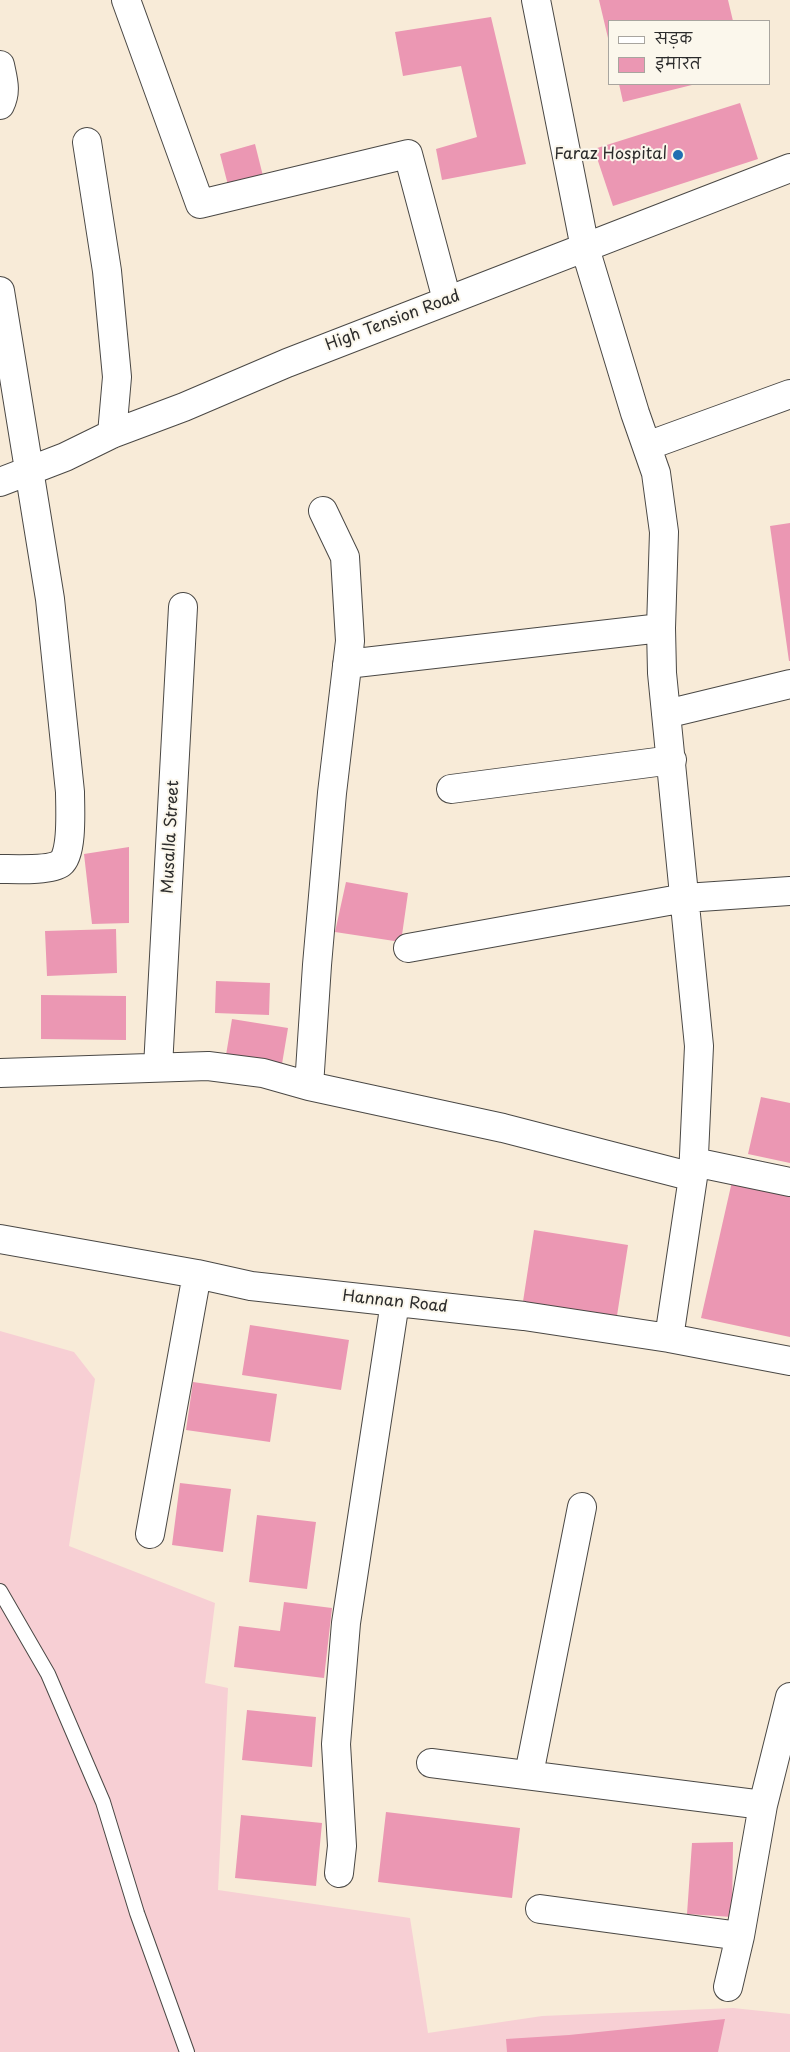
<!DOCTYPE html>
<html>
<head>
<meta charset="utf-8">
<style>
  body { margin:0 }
  #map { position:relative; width:790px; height:2052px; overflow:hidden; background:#f8ebd8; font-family:"Playpen Sans","Playpen Sans Deva",sans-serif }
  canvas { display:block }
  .legend { position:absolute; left:608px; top:20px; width:162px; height:65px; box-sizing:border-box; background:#fbf7ec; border:1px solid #a8a59f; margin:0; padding:6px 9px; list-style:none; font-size:15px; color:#2b2b2b }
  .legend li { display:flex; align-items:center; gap:10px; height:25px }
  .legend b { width:25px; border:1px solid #a8a59f }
</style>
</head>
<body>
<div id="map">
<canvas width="790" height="2052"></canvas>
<ul class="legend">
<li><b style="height:6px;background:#fff"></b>सड़क</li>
<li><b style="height:14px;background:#eb97b3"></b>इमारत</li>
</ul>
</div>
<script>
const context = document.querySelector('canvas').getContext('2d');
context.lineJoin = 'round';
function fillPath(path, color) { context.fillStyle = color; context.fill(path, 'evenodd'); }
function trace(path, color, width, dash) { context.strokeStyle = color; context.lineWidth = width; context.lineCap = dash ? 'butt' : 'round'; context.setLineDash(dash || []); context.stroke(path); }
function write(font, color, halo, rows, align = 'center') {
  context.font = font + ' "Playpen Sans",sans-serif'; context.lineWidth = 4; context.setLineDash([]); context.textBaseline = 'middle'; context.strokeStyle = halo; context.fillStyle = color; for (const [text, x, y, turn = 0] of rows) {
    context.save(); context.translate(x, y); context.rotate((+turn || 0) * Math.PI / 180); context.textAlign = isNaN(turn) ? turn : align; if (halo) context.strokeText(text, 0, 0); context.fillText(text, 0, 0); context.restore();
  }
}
fillPath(new Path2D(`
  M 0,1331 L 74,1352 L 95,1379 L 69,1546 L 215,1603 L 205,1683 L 228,1688 L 218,1890 L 410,1918 L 428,2033 L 542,2016 L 733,2008 L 790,2014 L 790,2052 L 0,2052 Z`), '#f7cfd4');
fillPath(new Path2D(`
  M 599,0 L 728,0 L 733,21 L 609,21 L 608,38 Z
  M 491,17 L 526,164 L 442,180 L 436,149 L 477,137 L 461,66 L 403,76 L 395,32 Z
  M 619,84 L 696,84 L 623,102 Z
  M 740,103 L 758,159 L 613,206 L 594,149 Z
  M 255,144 L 264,180 L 229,189 L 220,154 Z
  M 790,523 L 790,661 L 789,661 L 770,526 Z
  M 129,847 L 129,923 L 92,924 L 84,854 Z
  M 346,882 L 408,893 L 401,942 L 335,932 Z
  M 116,929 L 117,973 L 47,976 L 45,931 Z
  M 216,981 L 270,983 L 269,1015 L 215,1013 Z
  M 41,995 L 126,996 L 126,1040 L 41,1039 Z
  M 232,1019 L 288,1028 L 282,1064 L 226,1055 Z
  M 761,1097 L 790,1103 L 790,1163 L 748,1154 Z
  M 733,1177 L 790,1190 L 790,1337 L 701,1318 Z
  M 534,1230 L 628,1245 L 616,1322 L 522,1308 Z
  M 250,1325 L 349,1340 L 341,1390 L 242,1375 Z
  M 193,1382 L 277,1394 L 270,1442 L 186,1430 Z
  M 180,1483 L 231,1489 L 223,1552 L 172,1545 Z
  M 257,1515 L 316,1522 L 307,1589 L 249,1582 Z
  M 284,1602 L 332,1608 L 324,1678 L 234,1667 L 239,1626 L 280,1631 Z
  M 247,1710 L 316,1717 L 312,1767 L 242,1760 Z
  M 386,1812 L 520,1828 L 512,1898 L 378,1882 Z
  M 241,1815 L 322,1823 L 316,1886 L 235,1878 Z
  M 733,1842 L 732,1917 L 687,1914 L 692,1843 Z
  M 725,2019 L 718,2052 L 507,2052 L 506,2039 L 569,2035 Z`), '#eb97b3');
const lane = new Path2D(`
  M 0,1591 L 48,1674 L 103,1802 L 137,1913 L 187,2052`);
const street = new Path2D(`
  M 126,0 L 200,204 L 408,154 L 447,300
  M 536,0 L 585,248 L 635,413 L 656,473 L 664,532 L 661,628 L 662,673 L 699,1046 L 693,1177 L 669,1338
  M 0,65 C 3,80 7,91 0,105
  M 87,142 L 107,271 L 117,377 L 112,434
  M 0,291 L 50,599 L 70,792 C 70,806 73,854 61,863 C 51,871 14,869 0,869
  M 647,446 L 790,394
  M 0,482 L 65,457 L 112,434 L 184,407 L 287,363 L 790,168
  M 347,664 L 661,628
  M 666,714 L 790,684
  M 451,789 L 672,760
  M 408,948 L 685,898 L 790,891
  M 158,1067 L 183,607
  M 0,1073 L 208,1066 L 263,1073 L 309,1086 L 503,1128 L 693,1177
  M 309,1086 L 317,965 L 332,793 L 350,641 L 345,557 L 323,511
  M 694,1162 L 790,1182
  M 0,1239 L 197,1274 L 251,1286 L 524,1316 L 669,1338 L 790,1361
  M 150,1534 L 197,1274
  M 431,1763 L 763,1805
  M 529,1774 L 582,1507
  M 339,1873 L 342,1846 L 336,1744 L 346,1623 L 395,1302
  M 540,1909 L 740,1936
  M 728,1987 L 740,1936 L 763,1805 L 790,1697`);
trace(lane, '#4a4845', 16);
trace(street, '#4a4845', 30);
trace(lane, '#fff', 14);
trace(street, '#fff', 28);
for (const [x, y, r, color] of [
  [678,155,6,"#1f6fb2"]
]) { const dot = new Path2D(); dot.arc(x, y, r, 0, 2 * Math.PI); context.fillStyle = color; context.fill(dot); trace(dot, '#fbf7ec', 2); }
write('16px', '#2b2b2b', '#fbf7ec', [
  ["Faraz Hospital",667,155]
], 'right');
write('16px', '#2b2b2b', '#fbf7ec', [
  ["High Tension Road",393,321,-21],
  ["Musalla Street",171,837,-87],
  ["Hannan Road",395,1302,6]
]);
</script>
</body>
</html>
